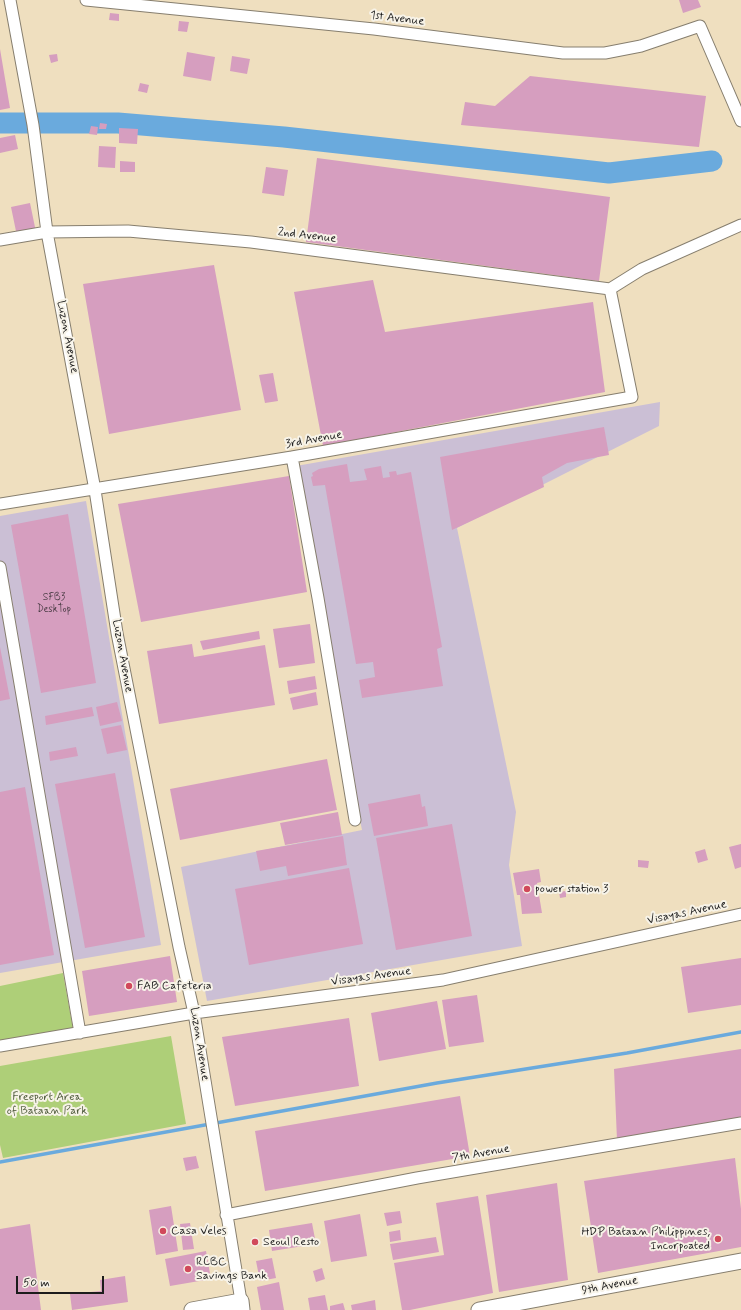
<!DOCTYPE html>
<html>
<head>
<meta charset="utf-8">
<style>
  body { margin:0 }
  #map { position:relative; width:741px; height:1310px; overflow:hidden; background:#efdfbf; font-family:Mynerve,sans-serif }
  canvas { display:block }
  .scale { position:absolute; left:16px; top:1276px; width:88px; height:18px; box-sizing:border-box; border:2px solid #1c1c1c; border-top:0; padding-left:5px; font-size:12px; line-height:14px; white-space:nowrap; color:#1c1c1c; -webkit-text-stroke:3px #f7f3e8; paint-order:stroke }
</style>
</head>
<body>
<div id="map">
<canvas width="741" height="1310"></canvas>
<div class="scale">50 m</div>
</div>
<script>
const context = document.querySelector('canvas').getContext('2d');
context.lineJoin = 'round';
function fillPath(path, color) { context.fillStyle = color; context.fill(path, 'evenodd'); }
function trace(path, color, width, dash) { context.strokeStyle = color; context.lineWidth = width; context.lineCap = dash ? 'butt' : 'round'; context.setLineDash(dash || []); context.stroke(path); }
function write(font, color, halo, rows, align = 'center') {
  context.font = font + ' Mynerve,sans-serif'; context.lineWidth = 4; context.setLineDash([]); context.textBaseline = 'middle'; context.strokeStyle = halo; context.fillStyle = color; for (const [text, x, y, turn = 0] of rows) {
    context.save(); context.translate(x, y); context.rotate((+turn || 0) * Math.PI / 180); context.textAlign = isNaN(turn) ? turn : align; if (halo) context.strokeText(text, 0, 0); context.fillText(text, 0, 0); context.restore();
  }
}
fillPath(new Path2D(`
  M 660,402 L 659,426 L 457,528 L 516,812 L 509,865 L 522,946 L 207,1001 L 181,867 L 362,830 L 342,731 L 296,466 Z
  M 86,501 L 161,945 L 0,973 L 0,516 Z`), '#cbbfd5');
fillPath(new Path2D(`
  M 63,973 L 73,1029 L 0,1043 L 0,986 Z
  M 171,1036 L 186,1124 L 3,1158 L 0,1145 L 0,1066 Z`), '#aecf78');
trace(new Path2D(`
  M 0,1162 L 437,1083 L 627,1053 L 741,1032`), '#6aaadd', 3.5);
trace(new Path2D(`
  M 0,123 L 118,123 L 284,137 L 609,173 L 712,161`), '#6aaadd', 21);
fillPath(new Path2D(`
  M 679,0 L 698,0 L 701,7 L 683,13 Z
  M 110,13 L 119,14 L 119,21 L 109,20 Z
  M 179,21 L 189,22 L 187,32 L 178,31 Z
  M 0,49 L 10,108 L 0,110 Z
  M 187,52 L 215,57 L 211,81 L 183,76 Z
  M 57,54 L 58,61 L 51,63 L 49,55 Z
  M 232,56 L 250,59 L 247,74 L 230,71 Z
  M 530,76 L 706,96 L 699,147 L 461,125 L 465,102 L 495,106 Z
  M 140,83 L 149,85 L 147,93 L 138,91 Z
  M 100,123 L 107,124 L 106,129 L 99,129 Z
  M 91,126 L 98,127 L 97,135 L 89,134 Z
  M 119,128 L 138,129 L 137,144 L 119,143 Z
  M 15,135 L 18,149 L 0,153 L 0,138 Z
  M 99,146 L 116,147 L 115,168 L 98,167 Z
  M 317,158 L 610,197 L 599,281 L 306,242 Z
  M 120,161 L 135,162 L 135,172 L 120,172 Z
  M 266,167 L 288,170 L 284,196 L 262,193 Z
  M 30,203 L 36,232 L 17,236 L 11,207 Z
  M 214,265 L 241,410 L 109,434 L 83,284 Z
  M 373,280 L 385,332 L 593,302 L 605,392 L 323,446 L 294,292 Z
  M 273,373 L 278,401 L 265,403 L 259,375 Z
  M 604,427 L 609,455 L 567,463 L 542,477 L 544,487 L 452,530 L 440,457 Z
  M 347,464 L 350,482 L 367,480 L 364,469 L 381,466 L 383,478 L 390,477 L 389,472 L 396,471 L 397,475 L 411,472 L 442,647 L 437,649 L 443,686 L 362,698 L 359,680 L 375,677 L 373,662 L 356,664 L 325,485 L 313,486 L 311,477 L 313,476 L 312,473 L 319,469 Z
  M 289,476 L 307,592 L 141,622 L 118,504 Z
  M 68,514 L 96,683 L 41,693 L 11,525 Z
  M 310,624 L 315,663 L 279,668 L 273,629 Z
  M 259,631 L 260,639 L 203,650 L 200,641 Z
  M 192,644 L 194,657 L 265,645 L 275,705 L 159,724 L 147,651 Z
  M 0,647 L 10,699 L 0,701 Z
  M 315,676 L 317,689 L 289,694 L 287,681 Z
  M 316,692 L 318,705 L 293,710 L 290,698 Z
  M 117,702 L 122,721 L 100,726 L 96,707 Z
  M 92,707 L 94,716 L 46,725 L 45,716 Z
  M 121,725 L 127,750 L 107,754 L 101,729 Z
  M 76,747 L 78,756 L 50,761 L 49,752 Z
  M 327,759 L 337,810 L 180,840 L 170,789 Z
  M 115,773 L 145,937 L 85,948 L 55,784 Z
  M 25,787 L 54,955 L 0,965 L 0,792 Z
  M 420,794 L 422,807 L 425,806 L 428,826 L 374,836 L 368,804 Z
  M 338,812 L 342,835 L 285,845 L 280,823 Z
  M 452,824 L 472,936 L 396,950 L 376,838 Z
  M 343,836 L 347,865 L 288,876 L 286,866 L 260,871 L 256,851 Z
  M 741,844 L 741,867 L 735,869 L 729,847 Z
  M 705,849 L 708,860 L 698,863 L 695,852 Z
  M 638,860 L 649,861 L 648,868 L 638,867 Z
  M 349,868 L 363,944 L 249,965 L 235,889 Z
  M 539,869 L 541,882 L 537,883 L 542,913 L 522,914 L 520,895 L 517,895 L 513,873 Z
  M 566,891 L 566,897 L 560,898 L 559,892 Z
  M 170,956 L 177,1002 L 89,1016 L 82,971 Z
  M 741,958 L 741,1005 L 688,1013 L 681,967 Z
  M 477,995 L 484,1042 L 449,1047 L 442,1000 Z
  M 437,1001 L 446,1049 L 379,1061 L 371,1013 Z
  M 349,1018 L 359,1086 L 235,1106 L 222,1037 Z
  M 741,1049 L 741,1117 L 617,1140 L 614,1069 Z
  M 460,1096 L 470,1156 L 265,1191 L 255,1131 Z
  M 196,1156 L 199,1168 L 186,1171 L 183,1158 Z
  M 735,1158 L 741,1209 L 741,1247 L 598,1273 L 584,1181 Z
  M 557,1183 L 568,1280 L 499,1292 L 486,1195 Z
  M 478,1196 L 493,1293 L 410,1310 L 402,1310 L 394,1263 L 444,1255 L 436,1203 Z
  M 171,1206 L 178,1251 L 156,1255 L 149,1210 Z
  M 400,1211 L 402,1223 L 387,1226 L 384,1213 Z
  M 360,1214 L 367,1256 L 331,1262 L 324,1221 Z
  M 190,1223 L 194,1249 L 183,1250 L 180,1224 Z
  M 312,1223 L 316,1244 L 272,1251 L 269,1230 Z
  M 30,1224 L 41,1310 L 0,1310 L 0,1229 Z
  M 400,1230 L 401,1240 L 390,1242 L 389,1232 Z
  M 436,1237 L 439,1252 L 393,1260 L 390,1244 Z
  M 206,1251 L 211,1279 L 170,1286 L 165,1259 Z
  M 272,1258 L 276,1278 L 260,1281 L 256,1261 Z
  M 322,1268 L 325,1279 L 316,1282 L 313,1271 Z
  M 125,1276 L 128,1302 L 72,1310 L 70,1294 L 101,1291 L 100,1280 Z
  M 279,1282 L 284,1310 L 261,1310 L 257,1287 Z
  M 325,1295 L 328,1310 L 310,1310 L 308,1298 Z
  M 375,1300 L 376,1310 L 352,1310 L 351,1305 Z
  M 343,1303 L 345,1310 L 330,1310 L 330,1306 Z`), '#d69ebf');
const street = new Path2D(`
  M 10,0 L 33,125 L 47,232 L 95,490 L 117,633 L 179,947 L 194,1013 L 241,1301
  M 86,0 L 374,29 L 563,53 L 605,53 L 641,46 L 700,26 L 741,121
  M 0,240 L 47,232 L 128,231 L 251,242 L 610,289
  M 292,457 L 318,598 L 355,820
  M 0,504 L 292,457 L 632,397 L 610,289 L 642,269 L 741,225
  M 0,567 L 80,1033
  M 0,1046 L 194,1013 L 443,980 L 741,914
  M 226,1215 L 417,1178 L 741,1123`);
const secondary = new Path2D(`
  M 192,1310 L 241,1301 L 242,1310
  M 479,1310 L 741,1261`);
trace(street, '#867e6e', 13);
trace(secondary, '#867e6e', 17);
trace(street, '#fff', 11);
trace(secondary, '#fff', 15);
for (const [x, y, r, color] of [
  [527,889,4,"#d1495b"],
  [129,986,4,"#d1495b"],
  [163,1231,4,"#d1495b"],
  [718,1239,4,"#d1495b"],
  [255,1242,4,"#d1495b"],
  [188,1269,4,"#d1495b"]
]) { const dot = new Path2D(); dot.arc(x, y, r, 0, 2 * Math.PI); context.fillStyle = color; context.fill(dot); trace(dot, '#f7f3e8', 1.5); }
write('10px', '#4a3c45', null, [
  ["SFB3",54,598],
  ["DeskTop",54,610]
]);
write('12px', '#1c1c1c', '#f7f3e8', [
  ["1st Avenue",397,19,7],
  ["2nd Avenue",307,236,7],
  ["Luzon Avenue",67,337,79],
  ["3rd Avenue",314,440,-10],
  ["Luzon Avenue",122,656,80],
  ["Visayas Avenue",687,913,-12],
  ["Visayas Avenue",371,977,-8],
  ["Luzon Avenue",199,1044,81],
  ["7th Avenue",481,1154,-10],
  ["9th Avenue",610,1286,-11]
]);
write('12px', '#1c1c1c', '#f7f3e8', [
  ["power station 3",535,889],
  ["FAB Cafeteria",137,986],
  ["Casa Veles",171,1231],
  ["HDP Bataan Philippines,",710,1232,"right"],
  ["Incorpoated",710,1246,"right"],
  ["Seoul Resto",263,1242],
  ["RCBC",196,1262],
  ["Savings Bank",196,1276]
], 'left');
write('12px', '#4f5b3c', '#f7f3e8', [
  ["Freeport Area",47,1097],
  ["of Bataan Park",47,1111]
]);
</script>
</body>
</html>
